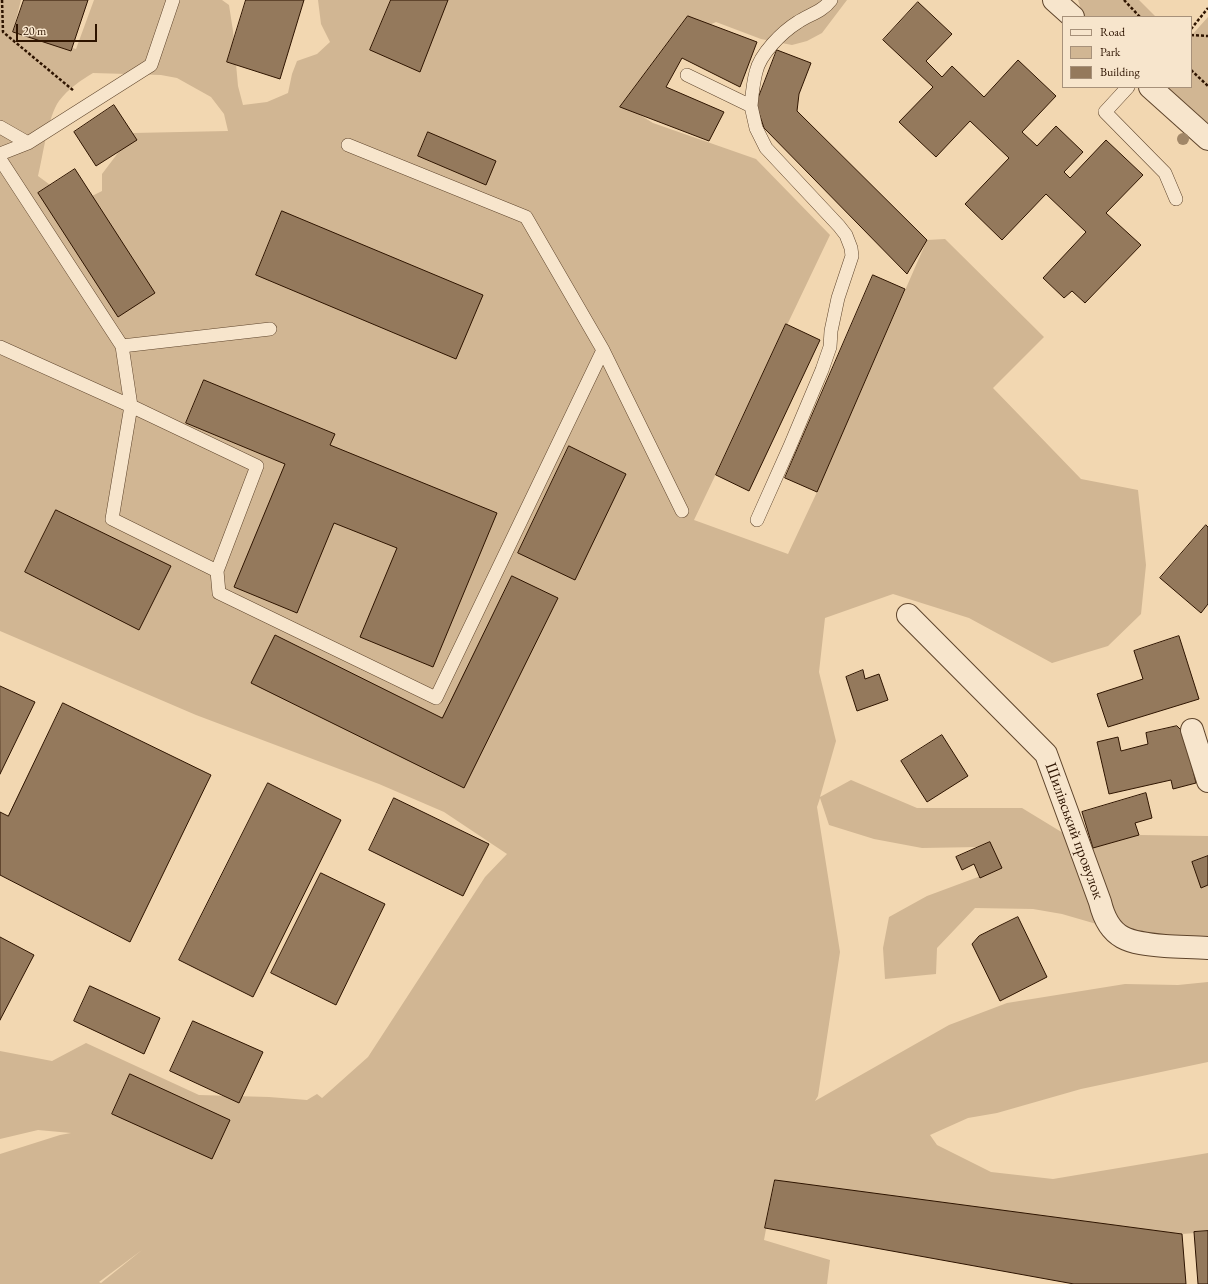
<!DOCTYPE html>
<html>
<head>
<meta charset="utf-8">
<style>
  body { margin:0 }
  #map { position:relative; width:1208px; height:1284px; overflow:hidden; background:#f2d7b1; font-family:"EB Garamond",serif }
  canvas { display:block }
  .legend { position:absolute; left:1062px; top:16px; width:130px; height:72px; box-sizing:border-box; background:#f7e5cc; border:1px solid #a7917a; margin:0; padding:5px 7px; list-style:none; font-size:12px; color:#2e1400 }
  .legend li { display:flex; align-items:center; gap:8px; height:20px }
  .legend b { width:20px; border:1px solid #a7917a }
  .scale { position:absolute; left:16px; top:24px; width:81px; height:18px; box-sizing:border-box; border:2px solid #2e1400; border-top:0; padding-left:5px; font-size:12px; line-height:14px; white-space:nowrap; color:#2e1400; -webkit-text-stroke:3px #f7e5cc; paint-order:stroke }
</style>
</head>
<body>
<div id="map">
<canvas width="1208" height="1284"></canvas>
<ul class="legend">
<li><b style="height:5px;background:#f7e5cc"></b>Road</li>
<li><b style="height:11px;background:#d1b693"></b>Park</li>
<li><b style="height:11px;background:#94795c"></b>Building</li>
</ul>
<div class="scale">20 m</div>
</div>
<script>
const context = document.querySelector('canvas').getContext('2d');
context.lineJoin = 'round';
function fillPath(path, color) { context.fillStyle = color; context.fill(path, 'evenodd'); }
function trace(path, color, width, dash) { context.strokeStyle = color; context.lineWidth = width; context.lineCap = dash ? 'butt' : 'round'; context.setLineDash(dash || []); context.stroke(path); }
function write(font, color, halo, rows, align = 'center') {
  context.font = font + ' "EB Garamond",serif'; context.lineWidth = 3.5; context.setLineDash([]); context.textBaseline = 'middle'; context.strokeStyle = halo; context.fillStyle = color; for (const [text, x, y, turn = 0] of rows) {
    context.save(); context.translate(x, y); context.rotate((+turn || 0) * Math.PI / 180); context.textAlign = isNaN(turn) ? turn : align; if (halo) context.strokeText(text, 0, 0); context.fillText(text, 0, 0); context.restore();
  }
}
fillPath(new Path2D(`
  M 0,0 L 21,0 L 13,32 L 76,49 L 94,0 L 222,0 L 229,5 L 233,31 L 238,86 L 243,105 L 267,102 L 288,93 L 292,74 L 297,61 L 317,54 L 330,42 L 321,24 L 318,0 L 847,0 L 822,33 L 807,41 L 792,45 L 761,39 L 716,22 L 694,32 L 629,108 L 653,123 L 756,159 L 830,235 L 694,520 L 788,554 L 817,492 L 927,240 L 945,239 L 1044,337 L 993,388 L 1081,479 L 1138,490 L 1146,565 L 1141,614 L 1108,646 L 1052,663 L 969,618 L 893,594 L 825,618 L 819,672 L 836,741 L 820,797 L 851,780 L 917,808 L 1022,808 L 1091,850 L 1093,848 L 1139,835 L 1208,836 L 1208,938 L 1131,934 L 1062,914 L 1033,909 L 975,908 L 937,948 L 936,974 L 885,979 L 883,948 L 889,917 L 927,896 L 997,870 L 979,847 L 922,848 L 874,839 L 829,825 L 820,798 L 817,807 L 840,952 L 818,1096 L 815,1101 L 949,1025 L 1007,1003 L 1125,984 L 1178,985 L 1208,982 L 1208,1062 L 1081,1089 L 997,1113 L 968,1118 L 930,1135 L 937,1145 L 991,1172 L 1053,1179 L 1208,1153 L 1208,1232 L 1182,1234 L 775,1181 L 764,1240 L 830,1260 L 827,1284 L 0,1284 L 0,1154 L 60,1135 L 71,1133 L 38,1130 L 0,1139 L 0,1051 L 52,1061 L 86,1043 L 199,1095 L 269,1097 L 307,1100 L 317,1094 L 322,1098 L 368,1057 L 485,877 L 507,854 L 444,812 L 379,784 L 196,715 L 0,631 ZM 93,73 L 161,75 L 177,78 L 211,97 L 224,114 L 228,131 L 133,133 L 102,174 L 102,191 L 76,204 L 38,176 C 43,156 48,116 59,101 C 68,89 81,80 93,73 ZM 142,1250 L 101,1283 L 99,1282 Z
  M 1078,0 L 1139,0 L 1156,17 L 1086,17 L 1082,13 Z
  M 1208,17 L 1208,126 L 1164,87 L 1191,87 L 1191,36 Z`), '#d1b693');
const building = new Path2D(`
  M 24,0 L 88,0 L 71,51 L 13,32 Z
  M 246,0 L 304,0 L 280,79 L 227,62 Z
  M 391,0 L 448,0 L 420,72 L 370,50 Z
  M 918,2 L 952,34 L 926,61 L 942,77 L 952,66 L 984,97 L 1018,60 L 1056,96 L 1022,132 L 1037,146 L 1056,126 L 1083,152 L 1064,172 L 1070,178 L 1106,140 L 1143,175 L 1106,213 L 1141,245 L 1085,303 L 1072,291 L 1064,298 L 1043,278 L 1086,232 L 1046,194 L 1002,240 L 965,204 L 1009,158 L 970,121 L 936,157 L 899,122 L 933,87 L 883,40 Z
  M 688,16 L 757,42 L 740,87 L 682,58 L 666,87 L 724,112 L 709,141 L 620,107 Z
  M 777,50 L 811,63 L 799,94 L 797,111 L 927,240 L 907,274 L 764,128 L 756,104 Z
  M 114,105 L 137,140 L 96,166 L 74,132 Z
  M 428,132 L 496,161 L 486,185 L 418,156 Z
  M 75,169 L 155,293 L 118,317 L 38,193 Z
  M 282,211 L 483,295 L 456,359 L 256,275 Z
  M 873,275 L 905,289 L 817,492 L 785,478 Z
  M 786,324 L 820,340 L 749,491 L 716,475 Z
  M 204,380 L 335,434 L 330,445 L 497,513 L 433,667 L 360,637 L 397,548 L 334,523 L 297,613 L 234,587 L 285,464 L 186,423 Z
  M 569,446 L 626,474 L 575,580 L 518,553 Z
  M 56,510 L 171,566 L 139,630 L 25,572 Z
  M 1206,525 L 1208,527 L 1208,604 L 1201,613 L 1160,578 Z
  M 512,576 L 558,598 L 464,788 L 251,683 L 275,635 L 442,718 Z
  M 1179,636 L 1199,699 L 1108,727 L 1097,694 L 1143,679 L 1134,651 Z
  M 863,670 L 865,679 L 879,674 L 888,700 L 857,711 L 846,677 Z
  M 0,686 L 35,702 L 0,774 Z
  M 63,703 L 211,775 L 130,942 L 0,875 L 0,812 L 8,816 Z
  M 1177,726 L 1184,733 L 1196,783 L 1173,789 L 1171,780 L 1109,794 L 1097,742 L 1118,737 L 1121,751 L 1148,744 L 1146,733 Z
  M 942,735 L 968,776 L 927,802 L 901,761 Z
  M 268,783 L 341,820 L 253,997 L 179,960 Z
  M 1146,793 L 1152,818 L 1135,823 L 1139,835 L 1093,848 L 1082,812 Z
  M 394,798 L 489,844 L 463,896 L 369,850 Z
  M 990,842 L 1002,868 L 980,878 L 974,864 L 962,870 L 956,857 Z
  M 1208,856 L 1208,885 L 1201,888 L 1192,862 Z
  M 321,873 L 385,904 L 336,1005 L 271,973 Z
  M 1018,917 L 1047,977 L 1000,1001 L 972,944 L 979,936 Z
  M 0,937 L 34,955 L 0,1020 Z
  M 90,986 L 160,1018 L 144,1054 L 74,1021 Z
  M 193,1021 L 263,1052 L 239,1103 L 170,1071 Z
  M 130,1074 L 230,1120 L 212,1159 L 112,1114 Z
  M 775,1180 L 1182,1234 L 1186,1284 L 1074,1284 L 765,1228 Z
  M 1208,1231 L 1208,1284 L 1198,1284 L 1194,1232 Z`);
fillPath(building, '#94795c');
trace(building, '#2e1400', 1);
const lane = new Path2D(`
  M 687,75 L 751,106 C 752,95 753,83 756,72 C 760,54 782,32 798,22 C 810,14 822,12 831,0
  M 1128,87 L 1105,112 L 1165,173 L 1176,199
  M 751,106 L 756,128 L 766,148 L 839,226 L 846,235 L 851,248 L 852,256 L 838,298 L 831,331 L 830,347 L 822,370 L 790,446 L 757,520
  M 0,127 L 28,143
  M 348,145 L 526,217 L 603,350 L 682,511
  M 0,154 L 28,143 L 151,65 L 173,0
  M 0,159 L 122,346 L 131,406 L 112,519 L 217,571 L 219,593 L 436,698 L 603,350
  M 122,346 L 270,329
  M 0,347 L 131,406 L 257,466 L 217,571`);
const street = new Path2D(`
  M 1054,0 L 1073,17
  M 1150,87 L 1208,139
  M 908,615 L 1046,754 L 1100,902 C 1109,940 1129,943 1165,946 C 1179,947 1194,947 1208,948
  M 1192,730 L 1208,781`);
trace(lane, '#5f452c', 14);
trace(street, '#5f452c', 24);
trace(new Path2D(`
  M 2,0 L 3,32 L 74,91
  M 1124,0 L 1140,17
  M 1191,29 L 1208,8
  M 1191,35 L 1208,36
  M 1191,70 L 1208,86`), '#2e1400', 2.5, [3, 2]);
trace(lane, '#f7e5cc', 13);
trace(street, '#f7e5cc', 22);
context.fillStyle = '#a18768';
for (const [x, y] of [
  [1183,139]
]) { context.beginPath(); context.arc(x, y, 6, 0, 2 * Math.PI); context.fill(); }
write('16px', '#2e1400', '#f7e5cc', [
  ["Шилівський провулок",1074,831,70]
]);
</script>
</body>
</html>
